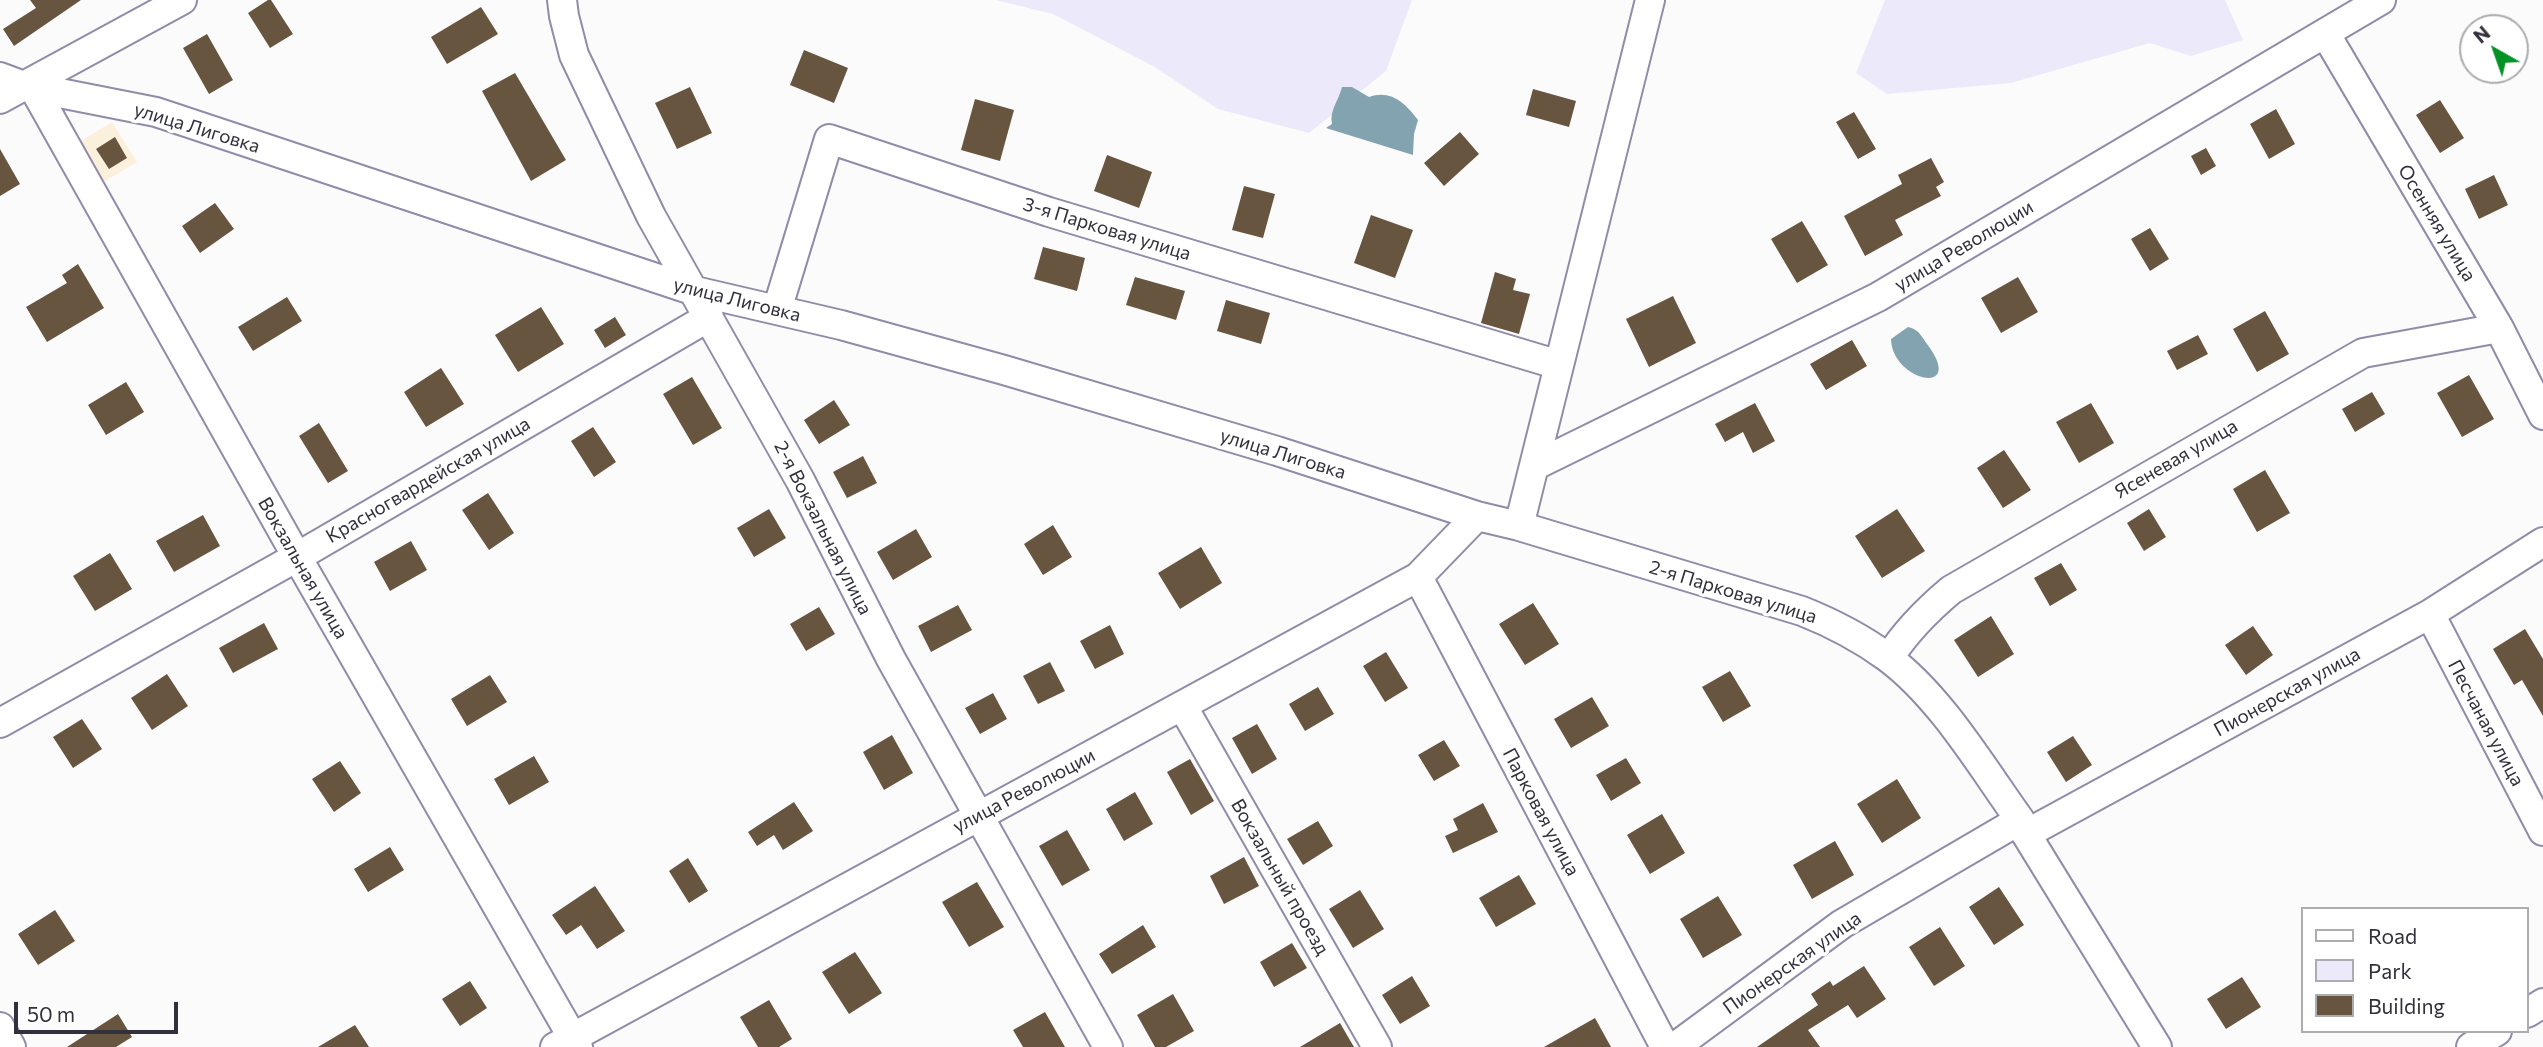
<!DOCTYPE html>
<html>
<head>
<meta charset="utf-8">
<style>
  body { margin:0 }
  #map { position:relative; width:2543px; height:1047px; overflow:hidden; background:#fbfbfb; font-family:Commissioner,sans-serif }
  canvas { display:block }
  .legend { position:absolute; left:2301px; top:907px; width:228px; height:126px; box-sizing:border-box; background:#fff; border:2px solid #adacb1; margin:0; padding:9px 12px; list-style:none; font-size:21px; color:#33303d }
  .legend li { display:flex; align-items:center; gap:14px; height:35px }
  .legend b { width:35px; border:2px solid #adacb1 }
  .north { position:absolute; left:2459px; top:14px; width:70px; height:70px; box-sizing:border-box; background:#fff; border:2px solid #adacb1; border-radius:50%; rotate:320deg; font-size:19px; font-weight:700; line-height:28px; text-align:center; color:#33303d }
  .north::after { content:''; display:block; margin:auto; width:24px; height:32px; background:#059225; clip-path:polygon(50% 0,100% 100%,50% 72%,0 100%) }
  .scale { position:absolute; left:14px; top:1002px; width:164px; height:32px; box-sizing:border-box; border:4px solid #33303d; border-top:0; padding-left:9px; font-size:21px; line-height:24px; white-space:nowrap; color:#33303d; -webkit-text-stroke:5px #fff; paint-order:stroke }
</style>
</head>
<body>
<div id="map">
<canvas width="2543" height="1047"></canvas>
<ul class="legend">
<li><b style="height:9px;background:#fff"></b>Road</li>
<li><b style="height:19px;background:#ece9fa"></b>Park</li>
<li><b style="height:19px;background:#685540"></b>Building</li>
</ul>
<div class="north">N</div>
<div class="scale">50 m</div>
</div>
<script>
const context = document.querySelector('canvas').getContext('2d');
context.lineJoin = 'round';
function fillPath(path, color) { context.fillStyle = color; context.fill(path, 'evenodd'); }
function trace(path, color, width, dash) { context.strokeStyle = color; context.lineWidth = width; context.lineCap = dash ? 'butt' : 'round'; context.setLineDash(dash || []); context.stroke(path); }
function write(font, color, halo, rows, align = 'center') {
  context.font = font + ' Commissioner,sans-serif'; context.lineWidth = 7; context.setLineDash([]); context.textBaseline = 'middle'; context.strokeStyle = halo; context.fillStyle = color; for (const [text, x, y, turn = 0] of rows) {
    context.save(); context.translate(x, y); context.rotate((+turn || 0) * Math.PI / 180); context.textAlign = isNaN(turn) ? turn : align; if (halo) context.strokeText(text, 0, 0); context.fillText(text, 0, 0); context.restore();
  }
}
fillPath(new Path2D(`
  M 112,122 L 137,162 L 95,187 L 71,147 Z`), '#faf0db');
fillPath(new Path2D(`
  M 996,0 L 1412,0 L 1386,71 L 1309,133 L 1218,109 L 1153,66 L 1053,14 Z
  M 1885,0 L 2225,0 L 2243,40 L 2191,56 L 2150,43 L 2011,83 L 1887,94 L 1856,73 Z`), '#ece9fa');
fillPath(new Path2D(`
  M 1342,87 L 1352,87 L 1369,97 C 1391,89 1406,104 1418,120 L 1414,134 L 1413,155 L 1326,128 L 1332,124 C 1329,111 1339,100 1342,87 Z
  M 1908,327 C 1919,329 1921,336 1927,344 C 1967,397 1892,382 1891,339 Z`), '#83a3b1');
fillPath(new Path2D(`
  M 30,0 L 81,0 L 14,46 L 3,29 L 36,8 Z
  M 268,0 L 271,0 L 293,34 L 270,48 L 248,13 Z
  M 481,7 L 498,34 L 447,64 L 431,37 Z
  M 207,34 L 233,80 L 209,94 L 183,48 Z
  M 804,50 L 848,68 L 834,103 L 790,85 Z
  M 515,73 L 566,160 L 531,181 L 482,91 Z
  M 690,87 L 712,133 L 677,149 L 655,103 Z
  M 1533,89 L 1576,101 L 1569,127 L 1526,115 Z
  M 975,99 L 1014,110 L 1000,161 L 961,150 Z
  M 2440,100 L 2464,138 L 2440,153 L 2416,115 Z
  M 2276,109 L 2295,144 L 2269,159 L 2250,124 Z
  M 1854,112 L 1876,149 L 1858,159 L 1836,122 Z
  M 1460,132 L 1479,154 L 1444,186 L 1424,163 Z
  M 115,137 L 127,158 L 109,169 L 96,149 Z
  M 2206,148 L 2216,166 L 2201,175 L 2191,156 Z
  M 0,149 L 20,184 L 0,196 Z
  M 1107,155 L 1152,172 L 1139,208 L 1094,191 Z
  M 1931,158 L 1944,182 L 1936,187 L 1941,196 L 1895,220 L 1903,235 L 1865,256 L 1844,216 L 1902,184 L 1898,175 Z
  M 2494,175 L 2508,205 L 2479,219 L 2465,189 Z
  M 1244,186 L 1275,194 L 1263,238 L 1232,230 Z
  M 215,203 L 234,229 L 200,253 L 182,226 Z
  M 1371,215 L 1413,230 L 1395,278 L 1354,263 Z
  M 1802,221 L 1828,265 L 1797,283 L 1771,239 Z
  M 2150,228 L 2169,259 L 2150,271 L 2131,239 Z
  M 1043,247 L 1085,258 L 1077,291 L 1034,279 Z
  M 78,264 L 104,308 L 47,342 L 26,307 L 67,283 L 62,275 Z
  M 1495,272 L 1516,279 L 1513,290 L 1530,294 L 1519,334 L 1481,323 Z
  M 1135,277 L 1185,291 L 1176,320 L 1126,305 Z
  M 2018,277 L 2038,312 L 2001,333 L 1981,298 Z
  M 1673,296 L 1696,343 L 1649,367 L 1626,319 Z
  M 287,297 L 302,321 L 253,351 L 238,327 Z
  M 1226,300 L 1270,313 L 1261,344 L 1217,331 Z
  M 541,307 L 564,344 L 518,372 L 495,335 Z
  M 2265,311 L 2289,354 L 2257,372 L 2233,329 Z
  M 615,317 L 626,335 L 605,348 L 594,330 Z
  M 2198,335 L 2208,354 L 2177,370 L 2167,351 Z
  M 1852,340 L 1867,366 L 1826,390 L 1810,364 Z
  M 441,368 L 464,404 L 426,427 L 404,392 Z
  M 2469,375 L 2494,419 L 2462,437 L 2437,393 Z
  M 692,377 L 722,428 L 693,445 L 663,394 Z
  M 126,382 L 144,412 L 106,435 L 88,405 Z
  M 2372,392 L 2385,414 L 2355,432 L 2342,409 Z
  M 834,400 L 850,425 L 819,444 L 804,420 Z
  M 1755,403 L 1775,441 L 1753,453 L 1743,432 L 1725,442 L 1715,424 Z
  M 2091,403 L 2114,443 L 2079,463 L 2056,422 Z
  M 319,423 L 348,471 L 328,483 L 299,436 Z
  M 593,427 L 616,462 L 594,477 L 571,441 Z
  M 2004,450 L 2031,490 L 2003,508 L 1977,468 Z
  M 863,456 L 877,483 L 847,498 L 833,472 Z
  M 2265,470 L 2290,513 L 2257,532 L 2233,489 Z
  M 488,493 L 514,533 L 489,550 L 462,510 Z
  M 769,509 L 786,538 L 754,557 L 737,528 Z
  M 1897,509 L 1925,551 L 1882,578 L 1855,536 Z
  M 2149,509 L 2166,537 L 2144,551 L 2127,523 Z
  M 203,515 L 220,546 L 174,572 L 156,541 Z
  M 1053,525 L 1072,557 L 1043,575 L 1024,544 Z
  M 916,529 L 932,557 L 893,580 L 877,552 Z
  M 411,541 L 427,570 L 390,591 L 374,562 Z
  M 1201,547 L 1222,583 L 1180,609 L 1158,573 Z
  M 110,553 L 132,589 L 95,611 L 73,576 Z
  M 2061,563 L 2077,590 L 2050,606 L 2034,578 Z
  M 1533,603 L 1559,644 L 1525,665 L 1499,624 Z
  M 958,605 L 972,630 L 931,652 L 918,626 Z
  M 819,607 L 835,634 L 806,651 L 790,624 Z
  M 1991,616 L 2014,654 L 1978,677 L 1954,640 Z
  M 264,623 L 278,649 L 233,673 L 219,648 Z
  M 1110,625 L 1124,654 L 1095,669 L 1080,641 Z
  M 2253,626 L 2273,655 L 2246,675 L 2225,645 Z
  M 2525,629 L 2543,659 L 2543,716 L 2522,680 L 2514,685 L 2493,649 Z
  M 1386,652 L 1408,688 L 1385,702 L 1363,666 Z
  M 1050,662 L 1065,691 L 1038,704 L 1023,676 Z
  M 1730,671 L 1751,706 L 1723,722 L 1702,687 Z
  M 167,674 L 188,706 L 152,730 L 131,698 Z
  M 490,675 L 507,702 L 467,726 L 451,699 Z
  M 1318,687 L 1334,714 L 1305,731 L 1289,704 Z
  M 993,693 L 1007,719 L 980,734 L 965,708 Z
  M 1592,697 L 1609,726 L 1571,748 L 1554,719 Z
  M 82,719 L 102,749 L 73,768 L 53,737 Z
  M 1257,724 L 1277,759 L 1252,774 L 1232,738 Z
  M 892,735 L 913,773 L 884,790 L 863,752 Z
  M 2073,736 L 2092,765 L 2066,782 L 2047,752 Z
  M 1444,740 L 1460,766 L 1434,781 L 1418,755 Z
  M 534,756 L 549,782 L 509,805 L 494,779 Z
  M 1626,758 L 1641,783 L 1611,801 L 1596,775 Z
  M 1190,759 L 1214,801 L 1191,815 L 1167,772 Z
  M 340,761 L 361,793 L 334,812 L 312,779 Z
  M 1897,779 L 1921,818 L 1882,843 L 1857,804 Z
  M 1135,792 L 1153,824 L 1124,841 L 1106,809 Z
  M 794,802 L 813,831 L 783,850 L 774,835 L 757,846 L 748,832 Z
  M 1483,803 L 1498,832 L 1453,853 L 1445,836 L 1458,830 L 1453,819 Z
  M 1662,814 L 1685,853 L 1650,874 L 1627,835 Z
  M 1318,821 L 1333,846 L 1303,865 L 1287,839 Z
  M 1067,830 L 1090,870 L 1062,886 L 1039,846 Z
  M 1835,841 L 1854,875 L 1812,899 L 1793,865 Z
  M 390,847 L 404,870 L 368,892 L 354,869 Z
  M 1244,857 L 1259,886 L 1224,904 L 1210,876 Z
  M 688,858 L 708,891 L 689,903 L 669,871 Z
  M 1519,875 L 1536,904 L 1496,927 L 1479,898 Z
  M 977,882 L 1004,927 L 969,947 L 942,902 Z
  M 595,886 L 625,931 L 597,949 L 581,925 L 566,935 L 552,915 Z
  M 1999,887 L 2024,925 L 1994,945 L 1969,907 Z
  M 1360,890 L 1384,929 L 1353,948 L 1329,909 Z
  M 1718,896 L 1742,935 L 1703,958 L 1680,919 Z
  M 55,910 L 75,941 L 38,965 L 18,934 Z
  M 1143,925 L 1156,947 L 1112,974 L 1099,954 Z
  M 1940,927 L 1965,966 L 1934,986 L 1909,947 Z
  M 1292,943 L 1307,968 L 1274,987 L 1260,962 Z
  M 855,952 L 882,993 L 849,1014 L 822,972 Z
  M 1864,966 L 1886,999 L 1857,1018 L 1848,1005 L 1808,1030 L 1820,1047 L 1757,1047 L 1818,1005 L 1811,994 L 1830,981 L 1833,986 Z
  M 1412,976 L 1430,1006 L 1400,1024 L 1382,995 Z
  M 2242,977 L 2261,1007 L 2226,1029 L 2207,999 Z
  M 470,981 L 487,1008 L 460,1026 L 442,999 Z
  M 1173,994 L 1194,1031 L 1166,1047 L 1155,1047 L 1137,1015 Z
  M 769,1000 L 792,1039 L 779,1047 L 758,1047 L 740,1017 Z
  M 1045,1012 L 1065,1047 L 1023,1047 L 1013,1030 Z
  M 118,1014 L 132,1037 L 116,1047 L 67,1047 Z
  M 1595,1018 L 1611,1047 L 1544,1047 Z
  M 1340,1023 L 1354,1047 L 1300,1047 Z
  M 355,1025 L 369,1047 L 318,1047 Z`), '#685540');
const minor = new Path2D(`
  M 562,0 L 564,16 L 574,55 L 651,216 L 800,480 L 891,659 L 1108,1047
  M 2325,33 L 2499,328 L 2543,415
  M 0,77 L 24,86 L 156,112 L 695,291 L 841,325 L 1004,370 L 1277,451 L 1477,516 L 1519,526 L 1802,611 C 1832,623 1861,638 1887,657 C 1941,697 1981,766 2020,820 L 2026,834 L 2157,1047
  M 33,87 L 297,557 L 578,1047
  M 0,99 L 182,0
  M 777,310 L 829,139 L 1049,212 L 1559,365
  M 1534,466 L 1878,297 L 2381,0
  M 1519,526 L 1650,0
  M 1418,577 L 1665,1047
  M 2430,614 L 2543,831
  M 1889,658 C 1906,631 1926,611 1951,590 L 2363,353 L 2499,328
  M 1183,707 L 1377,1047
  M 0,723 L 297,557 L 709,317
  M 2026,834 L 2430,614 L 2543,542
  M 2527,1013 L 2543,1003
  M 0,1027 L 11,1047
  M 555,1047 L 1418,577 L 1477,516
  M 1675,1047 L 1842,924 L 2020,820
  M 2471,1047 L 2497,1031`);
trace(minor, '#918baa', 32);
trace(minor, '#fff', 28);
write('19px', '#33303d', '#fff', [
  ["улица Лиговка",197,128,17],
  ["Осенняя улица",2437,223,59],
  ["3-я Парковая улица",1107,229,17],
  ["улица Революции",1964,246,-31],
  ["улица Лиговка",737,300,14],
  ["улица Лиговка",1283,454,17],
  ["Ясеневая улица",2176,459,-30],
  ["Красногвардейская улица",428,480,-30],
  ["2-я Вокзальная улица",823,528,63],
  ["Вокзальная улица",303,568,60],
  ["2-я Парковая улица",1733,592,17],
  ["Пионерская улица",2287,692,-29],
  ["Песчаная улица",2486,723,62],
  ["улица Революции",1024,791,-28],
  ["Парковая улица",1541,812,62],
  ["Вокзальный проезд",1280,877,60],
  ["Пионерская улица",1792,963,-35]
]);
</script>
</body>
</html>
